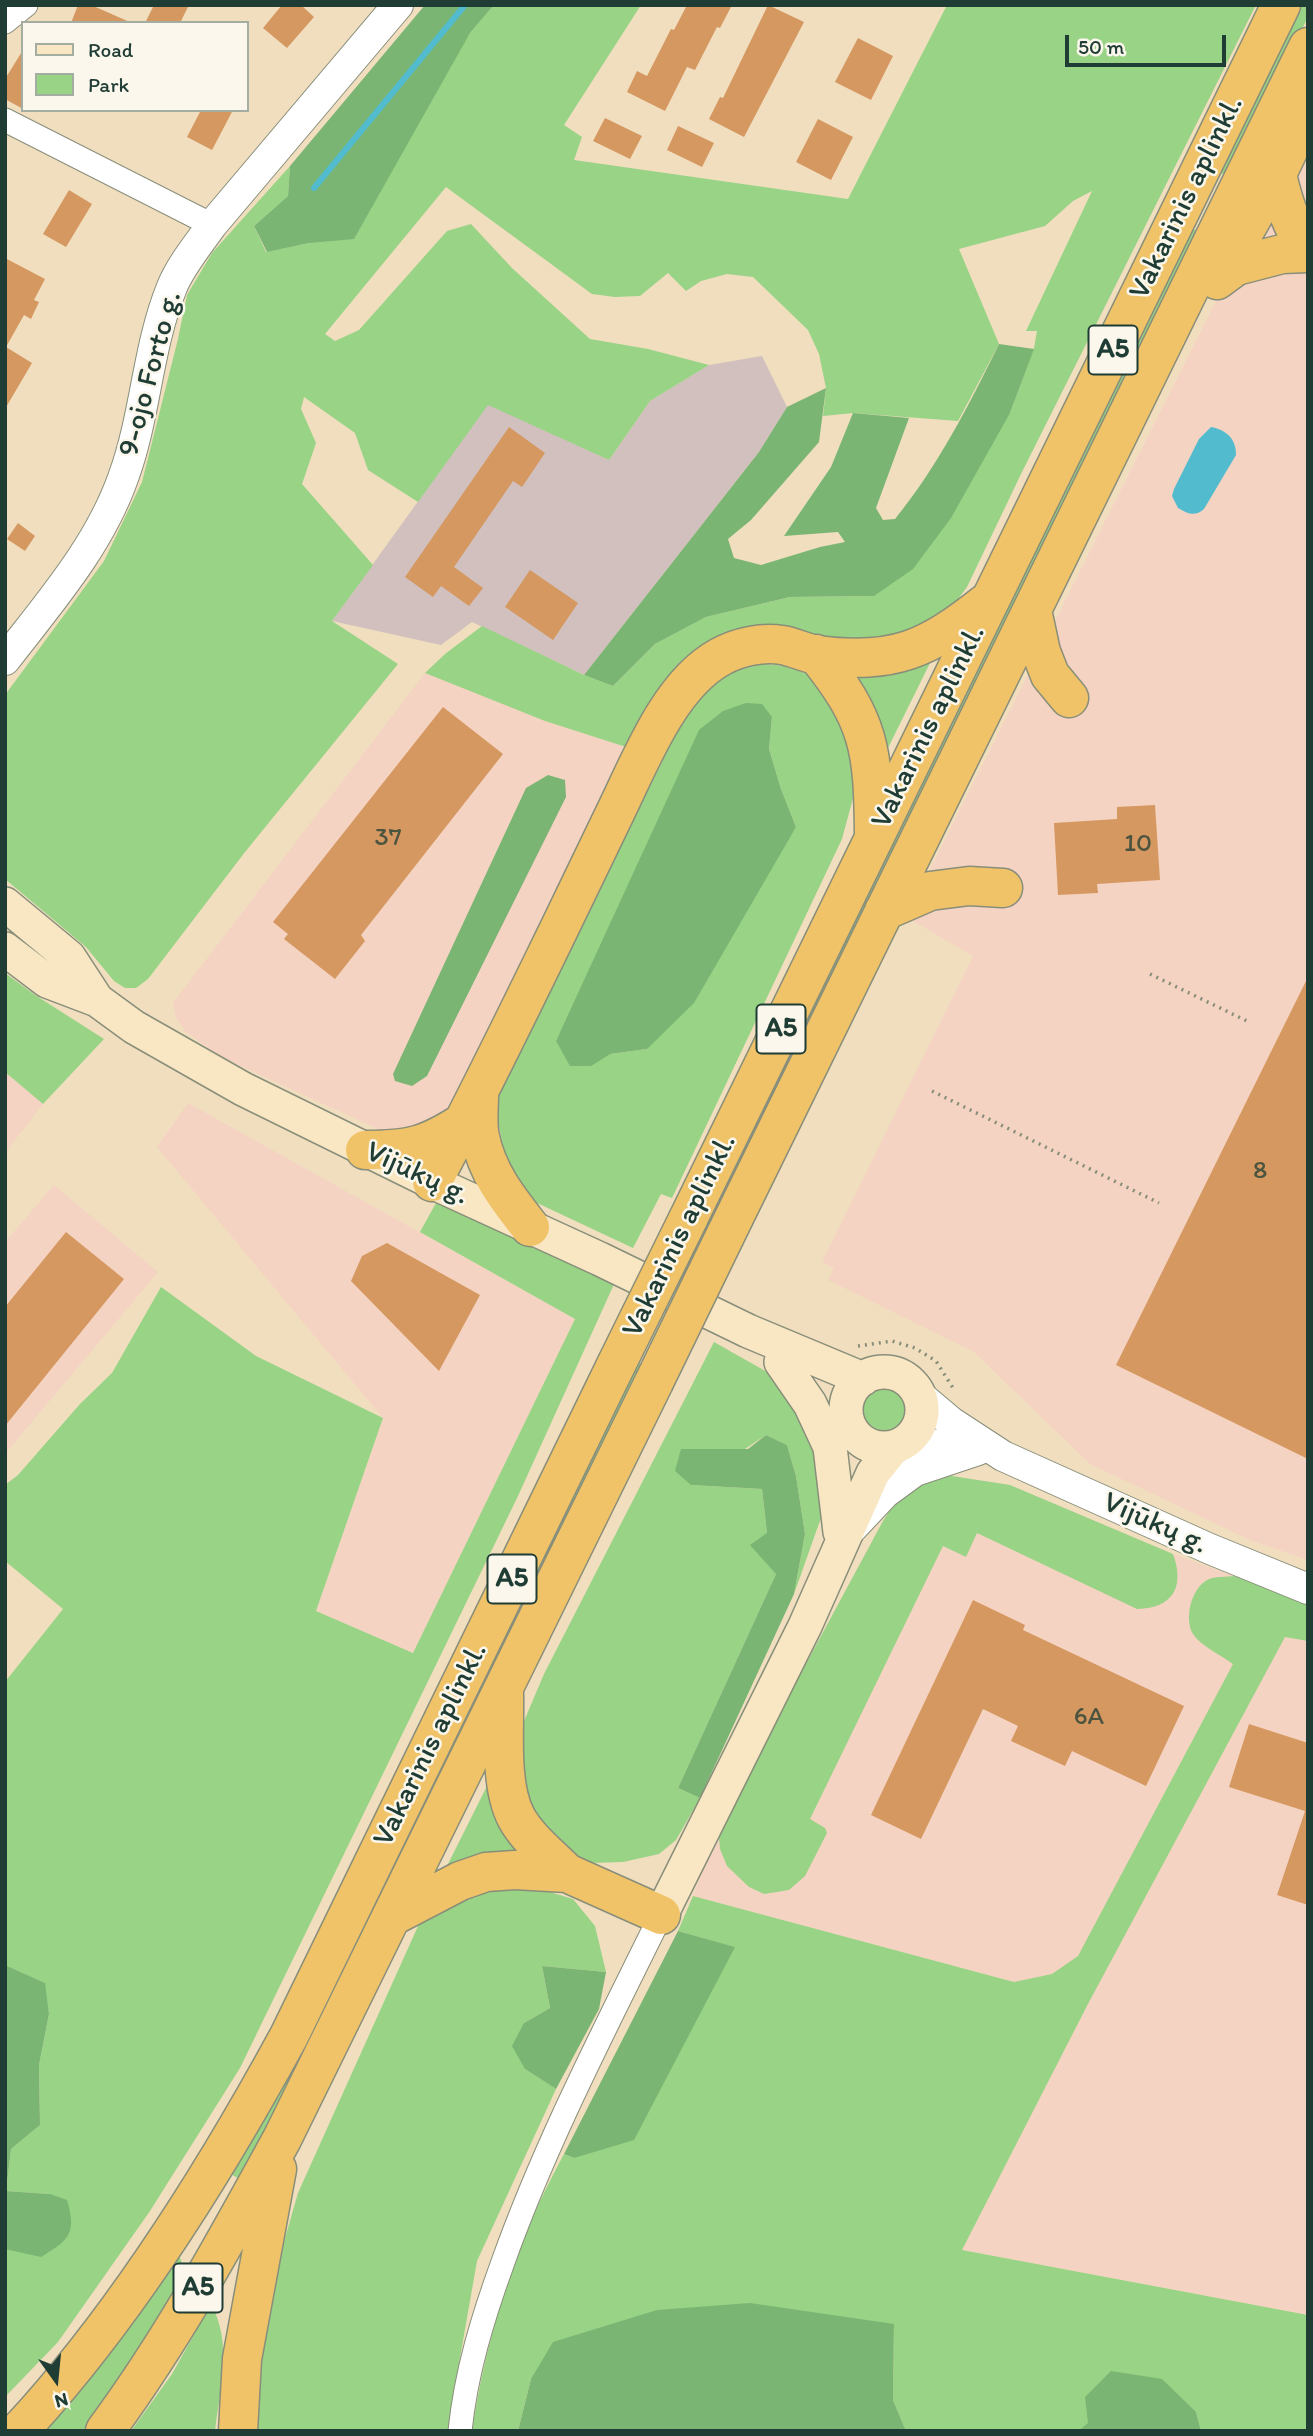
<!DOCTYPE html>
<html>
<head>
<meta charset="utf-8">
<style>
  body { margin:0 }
  #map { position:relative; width:1313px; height:2436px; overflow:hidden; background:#f0debf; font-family:Itim,sans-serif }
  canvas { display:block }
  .frame { position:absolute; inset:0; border:7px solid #1f3d34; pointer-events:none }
  .legend { position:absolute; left:21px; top:21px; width:228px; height:91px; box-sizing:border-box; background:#fbf7ec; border:2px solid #a3ada2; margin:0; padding:9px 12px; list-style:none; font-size:21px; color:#1f3d34 }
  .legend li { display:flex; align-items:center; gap:14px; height:35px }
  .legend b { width:35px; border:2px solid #a3ada2 }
  .north { position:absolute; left:21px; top:2345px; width:70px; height:70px; -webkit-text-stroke:5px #fbf7ec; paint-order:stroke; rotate:165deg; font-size:19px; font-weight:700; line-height:28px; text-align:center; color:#1f3d34 }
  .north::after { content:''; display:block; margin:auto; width:24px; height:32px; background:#1f3d34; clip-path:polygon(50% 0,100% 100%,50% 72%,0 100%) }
  .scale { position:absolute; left:1065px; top:35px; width:161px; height:32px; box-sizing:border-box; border:4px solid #1f3d34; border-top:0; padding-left:9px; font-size:21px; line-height:24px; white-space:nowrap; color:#1f3d34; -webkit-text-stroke:5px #fbf7ec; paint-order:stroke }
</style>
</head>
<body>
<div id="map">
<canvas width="1313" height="2436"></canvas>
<div class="frame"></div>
<ul class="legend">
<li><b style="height:9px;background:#f9e7c3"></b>Road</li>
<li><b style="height:19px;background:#98d386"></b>Park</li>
</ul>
<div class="north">N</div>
<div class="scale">50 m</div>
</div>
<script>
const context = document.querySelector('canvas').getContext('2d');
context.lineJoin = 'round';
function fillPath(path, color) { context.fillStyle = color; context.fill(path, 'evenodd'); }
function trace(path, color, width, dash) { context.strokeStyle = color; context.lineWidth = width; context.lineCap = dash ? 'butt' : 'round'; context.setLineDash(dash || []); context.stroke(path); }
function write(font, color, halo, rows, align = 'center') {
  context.font = font + ' Itim,sans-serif'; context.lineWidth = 5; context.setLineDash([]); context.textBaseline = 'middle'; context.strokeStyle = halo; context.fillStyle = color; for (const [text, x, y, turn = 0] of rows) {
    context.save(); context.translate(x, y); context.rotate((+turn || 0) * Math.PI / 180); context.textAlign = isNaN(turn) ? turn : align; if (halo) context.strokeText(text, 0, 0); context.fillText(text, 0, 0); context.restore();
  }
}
fillPath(new Path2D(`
  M 1308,131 L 1308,1560 L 1250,1540 L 1090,1464 L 974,1352 L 828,1280 L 834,1268 L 822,1262 L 973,956 L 906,917 L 1216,301 Z
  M 425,673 L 545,721 L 626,747 L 458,1095 L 445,1117 L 389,1134 L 219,1056 L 185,1031 L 176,1017 L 173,1003 Z
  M 5,1072 L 43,1104 L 5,1153 Z
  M 188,1103 L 575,1319 L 413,1653 L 316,1611 L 383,1418 L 157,1147 Z
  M 54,1185 L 158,1272 L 5,1454 L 5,1242 Z
  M 952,1476 L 1010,1485 L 1173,1554 L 1308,1603 L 1308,2315 L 962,2250 L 1089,2002 L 693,1896 L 718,1827 L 883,1521 Z`), '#f5d3c2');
fillPath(new Path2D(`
  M 762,356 L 787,407 L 759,452 L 584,675 L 472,622 L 441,645 L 332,621 L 488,404 L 609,460 L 650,401 L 709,365 Z`), '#d1c0bd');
fillPath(new Path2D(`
  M 494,5 L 641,5 L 564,125 L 582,137 L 574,160 L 848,199 L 947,5 L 1256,5 L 1021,474 L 967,587 L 941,622 L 876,646 L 780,629 L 626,747 L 545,721 L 425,673 L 445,654 L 482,626 L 584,675 L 613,686 L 655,644 L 706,617 L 790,597 L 874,596 L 1010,413 L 1034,348 L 1037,331 L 1026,331 L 1092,191 L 1073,201 L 1045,226 L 959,249 L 999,344 L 958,421 L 853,413 L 823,416 L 826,388 L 819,354 L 808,330 L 753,277 L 727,274 L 701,281 L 686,291 L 668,273 L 640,296 L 615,297 L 592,294 L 446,187 L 325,334 L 335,341 L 359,330 L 447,231 L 471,224 L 512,268 L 590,339 L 648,349 L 709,365 L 650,401 L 609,460 L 488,405 L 418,502 L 368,470 L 355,433 L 304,397 L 301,409 L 316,443 L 302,484 L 373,565 L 332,621 L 398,664 L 245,852 L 148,979 L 136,988 L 125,988 L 114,981 L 86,947 L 5,879 L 5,695 L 104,561 L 142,482 L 178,339 L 187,295 L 212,253 L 290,166 L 288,196 L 254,226 L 266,252 L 309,243 L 470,33 Z
  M 1299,5 L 1308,5 L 1308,17 L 1229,177 L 1217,171 Z
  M 1188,227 L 1200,232 L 713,1226 L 702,1220 Z
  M 930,663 L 884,756 L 854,671 L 894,670 Z
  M 766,664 C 794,666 812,675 834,690 L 859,776 L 842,839 L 672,1198 L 661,1194 L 633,1248 L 535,1202 L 506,1161 L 498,1121 L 498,1095 L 678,729 C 704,690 717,671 766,664 ZM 772,717 L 769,749 L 781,789 L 796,827 L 647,1049 L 610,1054 L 556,1041 L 582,989 Z
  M 5,973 L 35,995 L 104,1039 L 43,1104 L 5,1072 Z
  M 436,1203 L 615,1282 L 518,1496 L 240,2068 L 150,2211 L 58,2342 L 5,2397 L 5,2249 L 50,2194 L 6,2191 L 11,2149 L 40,2125 L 39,2065 L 49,2014 L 44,1983 L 5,1965 L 5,1682 L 63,1609 L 5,1561 L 5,1485 L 18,1475 L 80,1404 L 112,1373 L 161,1287 L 256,1356 L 383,1418 L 316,1611 L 413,1653 L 575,1319 L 420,1232 Z
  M 714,1342 L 767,1372 L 795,1399 L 814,1433 L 822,1515 L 794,1594 L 805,1534 L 796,1476 L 787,1445 L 766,1435 L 691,1485 L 762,1489 L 767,1533 L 776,1574 L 678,1788 L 700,1798 L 676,1840 L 659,1854 L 623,1862 L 590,1863 L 564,1850 L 522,1798 L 516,1740 L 544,1674 Z
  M 635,1361 L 645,1366 L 245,2182 L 227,2172 Z
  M863 1410a21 21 0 1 1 42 0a21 21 0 1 1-42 0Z
  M 952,1476 L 1010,1485 L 1173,1554 C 1185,1587 1173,1608 1137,1609 L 977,1533 L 966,1557 L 943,1546 L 810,1819 L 825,1828 L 827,1833 L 805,1876 L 789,1890 L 764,1894 L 749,1887 L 727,1866 L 720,1849 L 718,1827 L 883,1521 L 900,1495 L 922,1480 Z
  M 1235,1576 L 1308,1603 L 1308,1641 L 1285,1637 L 1089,2002 L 962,2250 L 1308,2315 L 1308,2431 L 1201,2431 L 1196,2412 L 1088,2424 L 1078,2431 L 906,2431 L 893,2400 L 894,2324 L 531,2379 L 518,2431 L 472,2431 C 483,2359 503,2284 533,2217 C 542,2195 553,2175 564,2154 L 574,2158 L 734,1947 L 678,1931 L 693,1896 L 1014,1982 L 1052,1974 L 1078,1956 L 1233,1664 C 1221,1655 1202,1647 1193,1634 C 1184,1619 1191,1589 1207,1580 C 1214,1576 1227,1577 1235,1576 Z
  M 487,1786 L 542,1865 L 443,1874 Z
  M 530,1886 L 573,1899 L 595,1926 L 606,1972 L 542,1966 L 550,2008 L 524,2023 L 525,2069 L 556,2089 L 477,2261 L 458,2369 L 450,2431 L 251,2431 L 254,2364 L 275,2273 L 298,2193 L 423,1915 L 480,1888 Z
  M 178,2252 L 184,2269 L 183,2284 L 89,2431 L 41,2431 Z
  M 211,2304 C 233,2344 220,2388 215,2431 L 131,2431 L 172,2374 Z`), '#98d386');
fillPath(new Path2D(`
  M 425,5 L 494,5 L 470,33 L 354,239 L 309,243 L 267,252 L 254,226 L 288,196 L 290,166 Z
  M 999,344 L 1034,349 L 1010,413 L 951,518 L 913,569 L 874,596 L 790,597 L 706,617 L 655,644 L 613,686 L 584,675 L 759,452 L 787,407 L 826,388 L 819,442 L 751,520 L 728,539 L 734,558 L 761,565 L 820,547 L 845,542 L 838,532 L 784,536 L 831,467 L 853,413 L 909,418 L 876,508 L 883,520 L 895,519 C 938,466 969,405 999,344 Z
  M 746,703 L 762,704 L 772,717 L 769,749 L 781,789 L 796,827 L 694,1003 L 647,1049 L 610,1054 L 591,1066 L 570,1066 L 556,1041 L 699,730 L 723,711 Z
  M 548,775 L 565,780 L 566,797 L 427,1076 L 412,1086 L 395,1081 L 393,1074 L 526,788 Z
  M 766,1435 L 787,1445 L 796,1476 L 805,1534 L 794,1594 L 700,1798 L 678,1788 L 776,1574 L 750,1545 L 767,1533 L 762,1489 L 691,1485 L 675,1471 L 681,1449 L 748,1449 Z
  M 678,1931 L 735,1947 L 634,2140 L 574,2158 L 564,2154 Z
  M 5,1965 L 45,1983 L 49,2014 L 39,2065 L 40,2125 L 11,2149 L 6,2191 L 50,2194 L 67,2200 C 77,2234 69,2240 41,2257 L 5,2249 Z
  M 542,1966 L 606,1972 L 599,2009 L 556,2089 L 525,2069 L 512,2046 L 524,2023 L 550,2008 Z
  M 750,2303 L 894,2324 L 893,2400 L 906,2431 L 518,2431 L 531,2379 L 553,2342 L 657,2310 Z
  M 1111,2371 L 1162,2379 L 1196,2412 L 1201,2431 L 1078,2431 L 1088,2423 L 1085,2397 Z`), '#7ab573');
fillPath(new Path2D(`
  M 1211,427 C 1226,430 1236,438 1236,455 L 1204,509 C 1195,517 1188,514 1178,508 L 1172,496 L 1174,489 L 1199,439 Z`), '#52bcce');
trace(new Path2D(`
  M 314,188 L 465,5`), '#52bcce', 6);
fillPath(new Path2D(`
  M 78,5 L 91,5 L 132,23 L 71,23 Z
  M 154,5 L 189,5 L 180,23 L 145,23 Z
  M 282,5 L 301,5 L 314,17 L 287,48 L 263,28 Z
  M 687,5 L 732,5 L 720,28 L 717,27 L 695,70 L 687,67 L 665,111 L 627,92 L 637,71 L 647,76 L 671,29 L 674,30 Z
  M 768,5 L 804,22 L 744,137 L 709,119 L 720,97 L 723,98 Z
  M 858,38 L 893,56 L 871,100 L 835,82 Z
  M 23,50 L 23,109 L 5,99 L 5,79 Z
  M 201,110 L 233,110 L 212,150 L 187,137 Z
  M 605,118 L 642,136 L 630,159 L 593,141 Z
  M 818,119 L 853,137 L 831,180 L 796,162 Z
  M 678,126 L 714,143 L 702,167 L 667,150 Z
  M 69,190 L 92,204 L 66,247 L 43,234 Z
  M 5,258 L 45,279 L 34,300 L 39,302 L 31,319 L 24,315 L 6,347 L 32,363 L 5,409 Z
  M 509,427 L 545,453 L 522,487 L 513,481 L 454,567 L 483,588 L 469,606 L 441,586 L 433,597 L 405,577 Z
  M 18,523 L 35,536 L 25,551 L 7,539 Z
  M 530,570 L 578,603 L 553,640 L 505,607 Z
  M 443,707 L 503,754 L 361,935 L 365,941 L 335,979 L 284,939 L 288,934 L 273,922 Z
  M 1155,805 L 1160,880 L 1097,884 L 1098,893 L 1058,895 L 1054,823 L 1117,819 L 1117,807 Z
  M 1308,977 L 1308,1459 L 1116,1365 Z
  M 66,1232 L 124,1279 L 5,1426 L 5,1307 Z
  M 387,1243 L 480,1295 L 439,1371 L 351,1281 L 362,1256 Z
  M 973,1600 L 1025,1625 L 1023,1630 L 1184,1706 L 1146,1786 L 1072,1751 L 1065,1766 L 1011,1741 L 1018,1726 L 983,1709 L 921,1839 L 871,1815 Z
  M 1249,1724 L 1308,1743 L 1308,1905 L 1277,1895 L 1305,1811 L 1229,1787 Z`), '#d59860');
const minor = new Path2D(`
  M 5,22 L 26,5
  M 5,120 L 212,225
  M 460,2431 C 466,2372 483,2317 503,2262 C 546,2142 605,2029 661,1915`);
const tertiary = new Path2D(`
  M 5,660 C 49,603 99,546 123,478 C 146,416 147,348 172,287 C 181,265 198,245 212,225 L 398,5
  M 919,1395 L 951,1422 L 1003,1456 L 1210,1549 L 1308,1589
  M 905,1441 L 969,1449
  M 852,1528 L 885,1493 L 915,1471 L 978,1450`);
const secondary = new Path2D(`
  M 5,904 L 69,957 L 97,1000
  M 5,949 L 47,981 L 97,1000 L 134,1027 L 243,1089 L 432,1182 L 600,1259 L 748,1331 L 863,1379
  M 781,1362 L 810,1404 L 830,1447 L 840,1532
  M846 1410a38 38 0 1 1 76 0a38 38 0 1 1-76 0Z
  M 661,1915 L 805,1626 L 873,1473 L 894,1447`);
const trunk = new Path2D(`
  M 1277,174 C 1283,202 1291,226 1308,249
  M 1239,241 L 1277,174 L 1308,109
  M 1217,280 L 1236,266 L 1282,254 L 1308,253
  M 1032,610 L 1041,652 L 1050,675 L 1069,698
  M 816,654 C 870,721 873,749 874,833
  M 884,911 L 930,891 L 969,886 L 1003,888
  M 479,1094 C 479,1108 477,1124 480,1137 C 487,1173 508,1199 530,1227
  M 365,1150 C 410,1150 427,1146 465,1121
  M 432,1182 C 477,1098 518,1013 560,927 C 578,889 597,851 615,813 C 640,762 669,685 720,657 C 738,647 761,642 782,645 C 794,647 805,653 817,655 C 895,665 928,649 987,602
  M 688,1219 L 1281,5
  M 725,1236 L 1308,47
  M 504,1693 C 505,1729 499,1784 516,1817 C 527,1838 550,1856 567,1873
  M 391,1917 L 460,1881 L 486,1872 L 515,1870 L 567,1873 L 661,1915
  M 19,2431 C 125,2317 215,2172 289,2036 L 616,1365
  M 105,2431 C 173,2339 227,2239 282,2139 L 654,1382
  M 238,2431 L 242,2359 L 277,2169`);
trace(minor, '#888e7a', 25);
trace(tertiary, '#888e7a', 32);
trace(secondary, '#888e7a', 36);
trace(trunk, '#888e7a', 41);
trace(new Path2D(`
  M 1150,974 L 1249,1022
  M 932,1091 L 1159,1203
  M 858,1346 L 892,1341 L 915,1348 L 936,1361 L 953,1388`), '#888e7a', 3.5, [2, 5]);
trace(minor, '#fff', 23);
trace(tertiary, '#fff', 30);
trace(secondary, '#f9e7c3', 33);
trace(trunk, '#f1c369', 38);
const trunkBridge = new Path2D(`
  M 616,1365 L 688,1219
  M 654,1382 L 725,1236`);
trace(trunkBridge, '#888e7a', 41, []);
trace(trunkBridge, '#f1c369', 38);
write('26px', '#4c543f', null, [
  ["37",388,838],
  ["10",1138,844],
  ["8",1260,1171],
  ["6A",1089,1717]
]);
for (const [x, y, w] of [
  [1113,350,49],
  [781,1029,49],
  [512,1579,49],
  [198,2288,49]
]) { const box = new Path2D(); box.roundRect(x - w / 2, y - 24.5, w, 49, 5); context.fillStyle = '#fbf7ec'; context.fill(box); trace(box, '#1f3d34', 2); }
write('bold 28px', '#1f3d34', null, [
  ["A5",1113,350],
  ["A5",781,1029],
  ["A5",512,1579],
  ["A5",198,2288]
]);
write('30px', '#1f3d34', '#fbf7ec', [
  ["Vakarinis aplinkl.",1187,198,-64],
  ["9-ojo Forto g.",151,374,-75],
  ["Vakarinis aplinkl.",929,727,-64],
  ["Vijūkų g.",417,1174,25],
  ["Vakarinis aplinkl.",680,1236,-64],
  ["Vijūkų g.",1155,1524,24],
  ["Vakarinis aplinkl.",431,1745,-64]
]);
</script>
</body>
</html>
